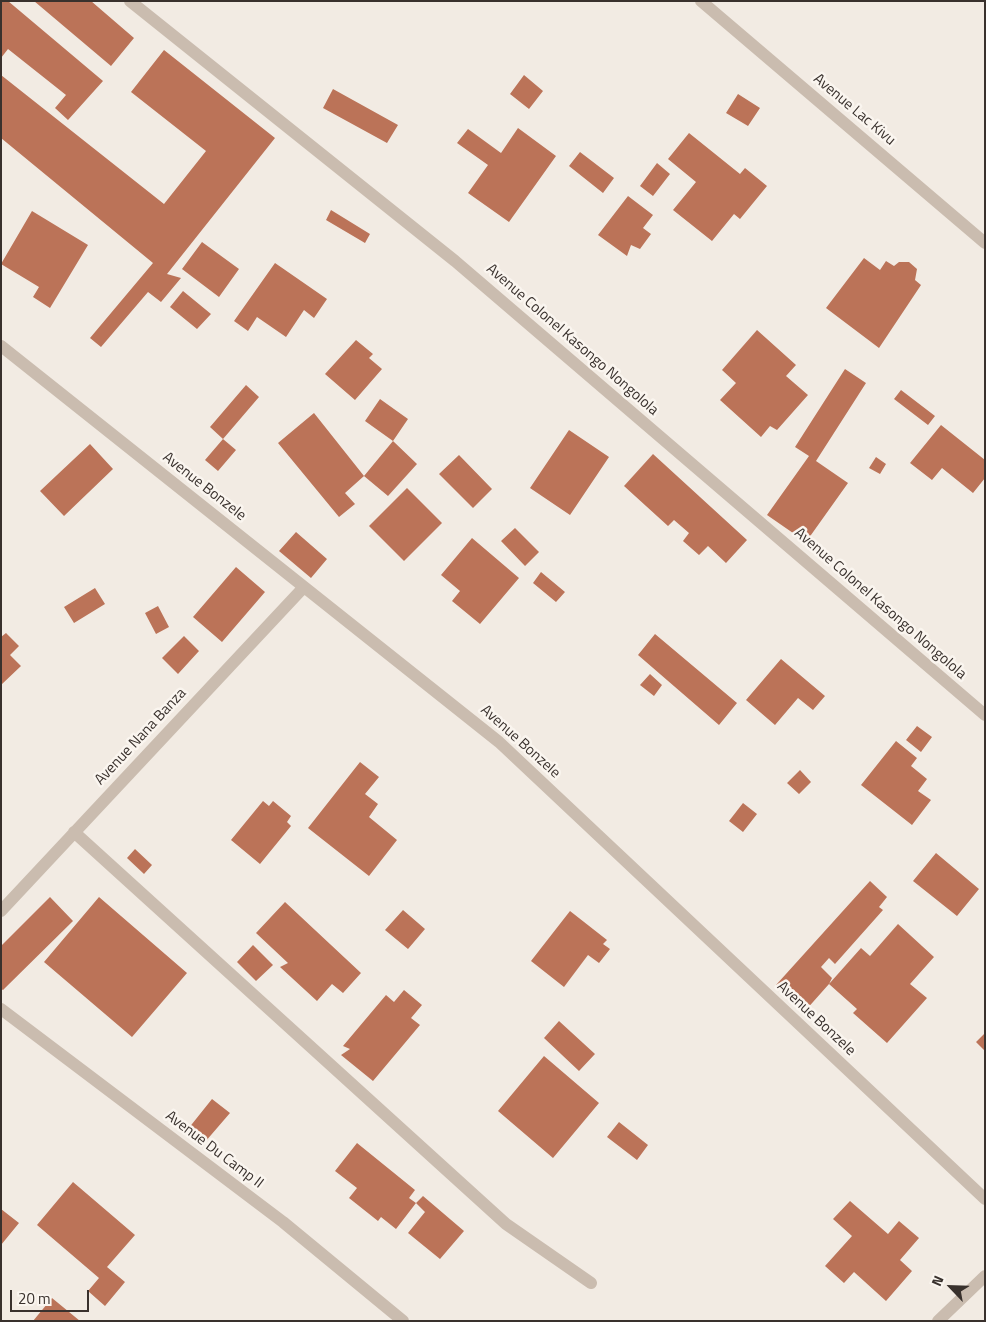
<!DOCTYPE html>
<html>
<head>
<meta charset="utf-8">
<style>
  body { margin:0 }
  #map { position:relative; width:986px; height:1322px; overflow:hidden; background:#f2ebe3; font-family:"Titillium Web",sans-serif }
  canvas { display:block }
  .frame { position:absolute; inset:0; border:2px solid #39312d; pointer-events:none }
  .north { position:absolute; left:926px; top:1262px; width:50px; height:50px; -webkit-text-stroke:4px #faf5ef; paint-order:stroke; rotate:294deg; font-size:14px; font-weight:700; line-height:20px; text-align:center; color:#39312d }
  .north::after { content:''; display:block; margin:auto; width:18px; height:22px; background:#39312d; clip-path:polygon(50% 0,100% 100%,50% 72%,0 100%) }
  .scale { position:absolute; left:10px; top:1290px; width:79px; height:22px; box-sizing:border-box; border:2px solid #39312d; border-top:0; padding-left:6px; font-size:15px; line-height:18px; white-space:nowrap; color:#39312d; -webkit-text-stroke:4px #faf5ef; paint-order:stroke }
</style>
</head>
<body>
<div id="map">
<canvas width="986" height="1322"></canvas>
<div class="frame"></div>
<div class="north">N</div>
<div class="scale">20 m</div>
</div>
<script>
const context = document.querySelector('canvas').getContext('2d');
context.lineJoin = 'round';
function fillPath(path, color) { context.fillStyle = color; context.fill(path, 'evenodd'); }
function trace(path, color, width, dash) { context.strokeStyle = color; context.lineWidth = width; context.lineCap = dash ? 'butt' : 'round'; context.setLineDash(dash || []); context.stroke(path); }
function write(font, color, halo, rows, align = 'center') {
  context.font = font + ' "Titillium Web",sans-serif'; context.lineWidth = 5; context.setLineDash([]); context.textBaseline = 'middle'; context.strokeStyle = halo; context.fillStyle = color; for (const [text, x, y, turn = 0] of rows) {
    context.save(); context.translate(x, y); context.rotate((+turn || 0) * Math.PI / 180); context.textAlign = isNaN(turn) ? turn : align; if (halo) context.strokeText(text, 0, 0); context.fillText(text, 0, 0); context.restore();
  }
}
fillPath(new Path2D(`
  M 1,1 L 8,1 L 103,81 L 68,120 L 55,108 L 66,95 L 8,49 L 1,58 Z
  M 34,1 L 91,1 L 134,38 L 111,66 Z
  M 164,50 L 275,138 L 167,274 L 181,278 L 161,302 L 148,292 L 101,347 L 90,338 L 153,263 L 1,138 L 1,75 L 164,204 L 206,151 L 131,92 Z
  M 524,75 L 543,91 L 529,109 L 510,94 Z
  M 333,89 L 398,125 L 387,143 L 323,108 Z
  M 738,94 L 760,108 L 748,126 L 726,113 Z
  M 518,128 L 556,156 L 509,222 L 468,193 L 488,165 L 457,143 L 468,129 L 501,153 Z
  M 689,133 L 740,174 L 745,168 L 767,186 L 740,219 L 734,214 L 712,241 L 673,210 L 696,182 L 668,159 Z
  M 580,152 L 614,178 L 603,193 L 569,166 Z
  M 657,163 L 670,174 L 653,196 L 640,186 Z
  M 628,196 L 653,215 L 643,228 L 651,234 L 640,249 L 631,245 L 627,256 L 598,235 Z
  M 331,210 L 370,234 L 365,243 L 326,220 Z
  M 32,211 L 88,245 L 50,308 L 33,297 L 39,287 L 1,264 Z
  M 202,242 L 239,269 L 219,297 L 182,269 Z
  M 864,258 L 880,270 L 886,261 L 894,266 L 899,262 L 909,262 L 917,269 L 915,280 L 921,285 L 879,348 L 826,308 Z
  M 275,263 L 327,299 L 314,318 L 304,310 L 286,337 L 257,317 L 248,331 L 234,321 Z
  M 183,291 L 211,314 L 197,329 L 170,307 Z
  M 757,330 L 796,365 L 786,376 L 808,395 L 777,430 L 770,426 L 761,437 L 720,400 L 736,383 L 722,370 Z
  M 356,340 L 373,354 L 369,358 L 382,369 L 355,400 L 325,374 Z
  M 845,369 L 866,383 L 816,461 L 848,483 L 806,542 L 767,515 L 809,456 L 795,447 Z
  M 246,385 L 259,397 L 223,439 L 236,450 L 218,471 L 205,460 L 223,439 L 210,427 Z
  M 901,390 L 935,416 L 928,425 L 894,399 Z
  M 380,399 L 408,419 L 393,441 L 365,421 Z
  M 314,413 L 364,476 L 393,441 L 417,464 L 388,496 L 364,476 L 345,493 L 355,504 L 339,517 L 278,443 Z
  M 941,425 L 985,460 L 985,478 L 973,493 L 942,468 L 932,480 L 910,463 Z
  M 569,430 L 609,457 L 570,515 L 530,488 Z
  M 90,444 L 113,469 L 64,516 L 40,491 Z
  M 653,454 L 747,540 L 726,563 L 708,546 L 699,555 L 683,541 L 689,533 L 674,520 L 668,526 L 624,486 Z
  M 459,455 L 492,489 L 473,508 L 439,474 Z
  M 876,457 L 886,464 L 880,474 L 869,468 Z
  M 407,488 L 442,523 L 404,561 L 369,526 Z
  M 515,528 L 539,552 L 525,566 L 501,541 Z
  M 296,532 L 327,559 L 311,578 L 279,551 Z
  M 472,538 L 519,578 L 480,624 L 452,601 L 460,591 L 441,575 Z
  M 236,567 L 265,592 L 222,642 L 193,617 Z
  M 541,572 L 565,592 L 556,602 L 533,583 Z
  M 95,588 L 105,604 L 74,623 L 64,607 Z
  M 158,606 L 169,627 L 156,634 L 145,613 Z
  M 6,633 L 19,646 L 10,655 L 21,666 L 1,685 L 1,637 Z
  M 655,634 L 737,703 L 719,725 L 638,655 Z
  M 184,636 L 199,651 L 178,674 L 162,658 Z
  M 781,659 L 825,696 L 813,710 L 798,698 L 775,725 L 746,700 Z
  M 650,674 L 662,685 L 654,696 L 640,685 Z
  M 917,726 L 932,737 L 921,752 L 906,740 Z
  M 896,741 L 917,758 L 911,766 L 927,779 L 918,791 L 931,800 L 912,825 L 861,785 Z
  M 360,762 L 379,777 L 365,794 L 378,804 L 369,817 L 397,840 L 369,876 L 308,828 Z
  M 800,770 L 811,782 L 799,794 L 787,783 Z
  M 263,801 L 269,806 L 273,801 L 291,816 L 287,822 L 291,826 L 260,864 L 231,840 Z
  M 743,803 L 757,814 L 743,832 L 729,821 Z
  M 135,849 L 152,865 L 144,874 L 127,858 Z
  M 936,853 L 979,889 L 957,916 L 913,881 Z
  M 870,881 L 887,897 L 879,907 L 883,910 L 835,964 L 829,958 L 821,967 L 832,978 L 829,984 L 805,1011 L 776,985 Z
  M 50,897 L 73,921 L 3,990 L 1,989 L 1,946 Z
  M 99,897 L 187,973 L 132,1037 L 44,962 Z
  M 285,902 L 361,973 L 343,993 L 332,984 L 317,1001 L 280,967 L 288,963 L 256,933 Z
  M 403,910 L 425,929 L 408,949 L 385,930 Z
  M 570,911 L 607,940 L 603,944 L 610,949 L 599,963 L 588,955 L 564,987 L 531,961 Z
  M 898,924 L 934,957 L 910,984 L 927,998 L 887,1043 L 853,1013 L 857,1009 L 829,984 L 861,948 L 870,956 Z
  M 253,945 L 273,965 L 256,981 L 237,962 Z
  M 404,990 L 422,1005 L 411,1018 L 420,1025 L 373,1081 L 341,1055 L 350,1049 L 343,1046 L 386,995 L 394,1002 Z
  M 559,1021 L 595,1054 L 579,1071 L 544,1038 Z
  M 985,1033 L 985,1051 L 976,1042 Z
  M 544,1056 L 599,1103 L 553,1158 L 498,1111 Z
  M 212,1099 L 230,1113 L 205,1142 L 188,1129 Z
  M 619,1122 L 648,1145 L 637,1160 L 607,1137 Z
  M 357,1143 L 415,1190 L 409,1198 L 416,1203 L 396,1229 L 381,1217 L 378,1221 L 349,1198 L 357,1188 L 335,1171 Z
  M 73,1182 L 135,1235 L 107,1267 L 125,1282 L 105,1306 L 88,1291 L 99,1278 L 37,1225 Z
  M 423,1196 L 464,1231 L 440,1259 L 408,1233 L 425,1212 L 416,1203 Z
  M 850,1201 L 888,1234 L 899,1221 L 919,1238 L 900,1260 L 912,1271 L 886,1301 L 854,1272 L 844,1283 L 825,1266 L 852,1236 L 833,1219 Z
  M 1,1209 L 19,1223 L 1,1245 Z
  M 52,1298 L 80,1321 L 33,1321 Z`), '#bb7358');
trace(new Path2D(`
  M 130,1 L 455,261 L 985,715
  M 701,1 L 985,243
  M 1,346 L 499,742 L 985,1199
  M 74,832 L 506,1224 L 591,1283
  M 1,911 L 304,587
  M 1,1009 L 283,1222 L 403,1321
  M 938,1321 L 985,1276`), '#cabcaf', 12);
write('15px', '#39312d', '#faf5ef', [
  ["Avenue Lac Kivu",854,110,40],
  ["Avenue Colonel Kasongo Nongolola",572,340,41],
  ["Avenue Bonzele",204,487,38],
  ["Avenue Colonel Kasongo Nongolola",880,604,41],
  ["Avenue Nana Banza",141,737,-47],
  ["Avenue Bonzele",520,742,42],
  ["Avenue Bonzele",816,1019,43],
  ["Avenue Du Camp II",214,1150,37]
]);
</script>
</body>
</html>
